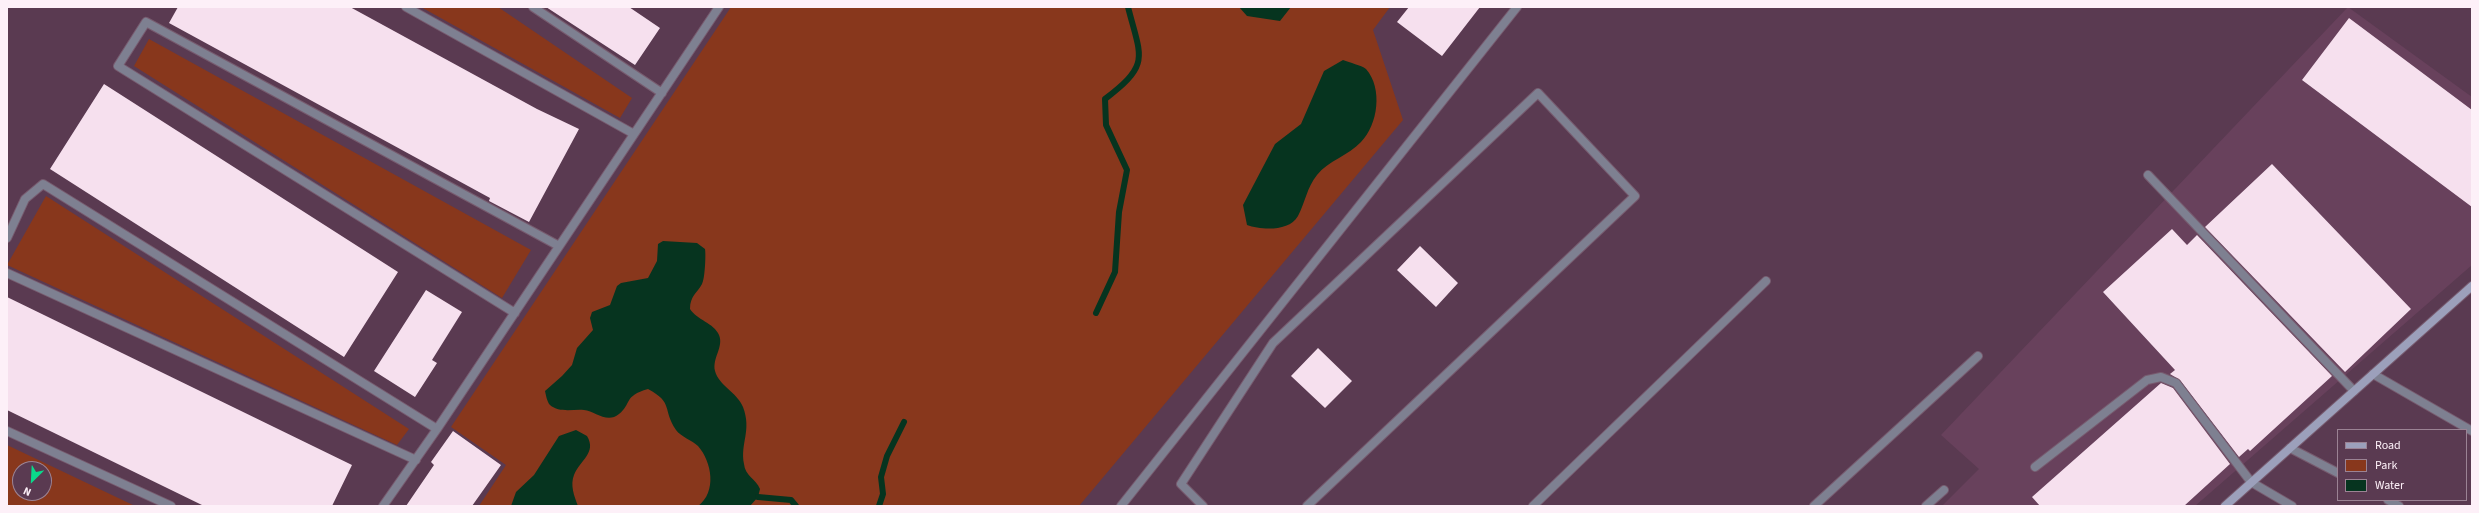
<!DOCTYPE html>
<html>
<head>
<meta charset="utf-8">
<style>
  body { margin:0 }
  #map { position:relative; width:2479px; height:513px; overflow:hidden; background:#5a3a51; font-family:"Source Sans 3",sans-serif }
  canvas { display:block }
  .frame { position:absolute; inset:0; border:8px solid #fdf0f8; pointer-events:none }
  .legend { position:absolute; left:2337px; top:429px; width:130px; height:72px; box-sizing:border-box; background:#5a3a51; border:1px solid #9b8394; margin:0; padding:5px 7px; list-style:none; font-size:12px; color:#fdf0f8 }
  .legend li { display:flex; align-items:center; gap:8px; height:20px }
  .legend b { width:20px; border:1px solid #9b8394 }
  .north { position:absolute; left:12px; top:461px; width:40px; height:40px; box-sizing:border-box; background:#5a3a51; border:1px solid #9b8394; border-radius:50%; rotate:204deg; font-size:11px; font-weight:700; line-height:16px; text-align:center; color:#fdf0f8 }
  .north::after { content:''; display:block; margin:auto; width:14px; height:18px; background:#0bd98b; clip-path:polygon(50% 0,100% 100%,50% 72%,0 100%) }
</style>
</head>
<body>
<div id="map">
<canvas width="2479" height="513"></canvas>
<div class="frame"></div>
<ul class="legend">
<li><b style="height:5px;background:#9ca0bb"></b>Road</li>
<li><b style="height:11px;background:#88371c"></b>Park</li>
<li><b style="height:11px;background:#06341f"></b>Water</li>
</ul>
<div class="north">N</div>
</div>
<script>
const context = document.querySelector('canvas').getContext('2d');
context.lineJoin = 'round';
function fillPath(path, color) { context.fillStyle = color; context.fill(path, 'evenodd'); }
function trace(path, color, width, dash) { context.strokeStyle = color; context.lineWidth = width; context.lineCap = dash ? 'butt' : 'round'; context.setLineDash(dash || []); context.stroke(path); }
fillPath(new Path2D(`
  M 2348,7 L 2472,97 L 2472,265 L 2195,506 L 1942,506 L 1979,469 L 1941,435 Z`), '#68415c');
fillPath(new Path2D(`
  M 421,7 L 498,7 L 632,98 L 620,118 Z
  M 731,7 L 1390,7 L 1373,30 L 1403,120 L 1079,506 L 479,506 L 506,465 L 451,427 Z
  M 149,39 L 531,250 L 502,298 L 134,66 Z
  M 46,196 L 409,429 L 397,445 L 7,265 Z
  M 7,445 L 135,506 L 7,506 ZM 20,469 L 44,469 L 44,493 L 20,493 Z`), '#88371c');
fillPath(new Path2D(`
  M 1239,7 L 1291,7 L 1280,21 L 1247,16 Z
  M 1343,60 C 1350,63 1361,65 1366,69 C 1383,88 1378,125 1361,142 C 1349,155 1328,161 1317,175 C 1307,187 1305,203 1298,216 C 1289,232 1261,230 1247,225 L 1243,205 L 1275,144 L 1301,124 L 1324,71 Z
  M 663,241 L 697,243 L 705,249 C 706,254 705,279 702,284 C 697,293 690,296 690,309 C 697,320 714,323 719,335 C 724,347 712,358 715,371 C 719,386 737,392 743,407 C 752,431 740,443 744,464 C 745,476 756,479 760,489 L 758,497 L 750,506 L 698,506 C 717,492 712,462 698,446 C 692,440 681,437 676,430 C 662,409 674,403 648,389 C 623,396 632,404 619,414 C 607,424 595,411 584,410 C 573,409 559,413 550,405 C 547,402 546,395 545,391 L 562,376 L 572,365 L 577,348 L 593,330 L 590,318 L 592,312 L 610,305 L 617,286 L 621,283 L 648,278 L 657,261 L 658,244 Z
  M 576,430 L 587,436 C 597,453 580,460 574,475 C 570,485 574,496 578,506 L 511,506 L 516,492 L 534,475 L 559,436 Z`), '#06341f');
trace(new Path2D(`
  M 1096,313 L 1115,272 L 1119,212 L 1127,170 L 1106,125 L 1105,99 C 1151,64 1141,58 1128,7
  M 758,497 L 791,500 L 796,506
  M 879,506 L 883,494 L 881,477 L 887,456 L 904,422`), '#06341f', 6);
fillPath(new Path2D(`
  M 178,7 L 350,7 L 537,109 L 579,129 L 529,222 L 489,201 L 490,198 L 169,23 Z
  M 546,7 L 629,7 L 660,28 L 635,65 Z
  M 1409,7 L 1480,7 L 1442,56 L 1397,22 Z
  M 2349,18 L 2472,110 L 2472,207 L 2302,80 Z
  M 104,84 L 398,272 L 344,357 L 50,169 Z
  M 2272,164 L 2411,309 L 2345,372 L 2205,227 Z
  M 2172,229 L 2187,245 L 2197,235 L 2332,376 L 2250,451 L 2248,449 L 2239,457 L 2180,380 L 2170,374 L 2175,370 L 2103,292 Z
  M 1420,246 L 1458,283 L 1436,307 L 1397,270 Z
  M 426,290 L 462,312 L 432,360 L 437,363 L 415,397 L 374,371 Z
  M 7,297 L 352,465 L 332,506 L 204,506 L 7,410 Z
  M 1318,348 L 1352,381 L 1325,408 L 1291,376 Z
  M 2161,383 L 2173,388 L 2230,464 L 2184,506 L 2040,506 L 2032,497 Z
  M 453,431 L 501,465 L 472,506 L 406,506 L 434,465 L 431,462 Z`), '#f6e0ee');
const service = new Path2D(`
  M 2148,175 L 2354,391
  M 2373,374 L 2472,431
  M 2290,448 L 2338,473
  M 2035,467 L 2147,380 L 2161,377 L 2176,383 L 2251,482 L 2292,506
  M 2388,500 L 2399,506
  M 1814,506 L 1978,356`);
const minor = new Path2D(`
  M 406,7 L 634,134
  M 533,7 L 662,93
  M 7,238 L 25,199 L 43,184 L 437,429
  M 7,273 L 416,460
  M 515,313 L 118,66 L 146,22 L 559,246
  M 7,431 L 171,506
  M 383,506 L 437,429 L 719,7
  M 1121,506 L 1517,7
  M 1203,506 L 1181,484 L 1273,343 L 1538,93 L 1635,196 L 1307,506
  M 1533,506 L 1766,281
  M 1926,506 L 1944,490`);
const secondary = new Path2D(`
  M 2225,506 L 2472,286`);
trace(service, '#775b6f', 10);
trace(minor, '#775b6f', 10);
trace(secondary, '#775b6f', 10);
trace(service, '#7e8091', 8);
trace(minor, '#7e8091', 8);
trace(secondary, '#9ca0bb', 8);
</script>
</body>
</html>
